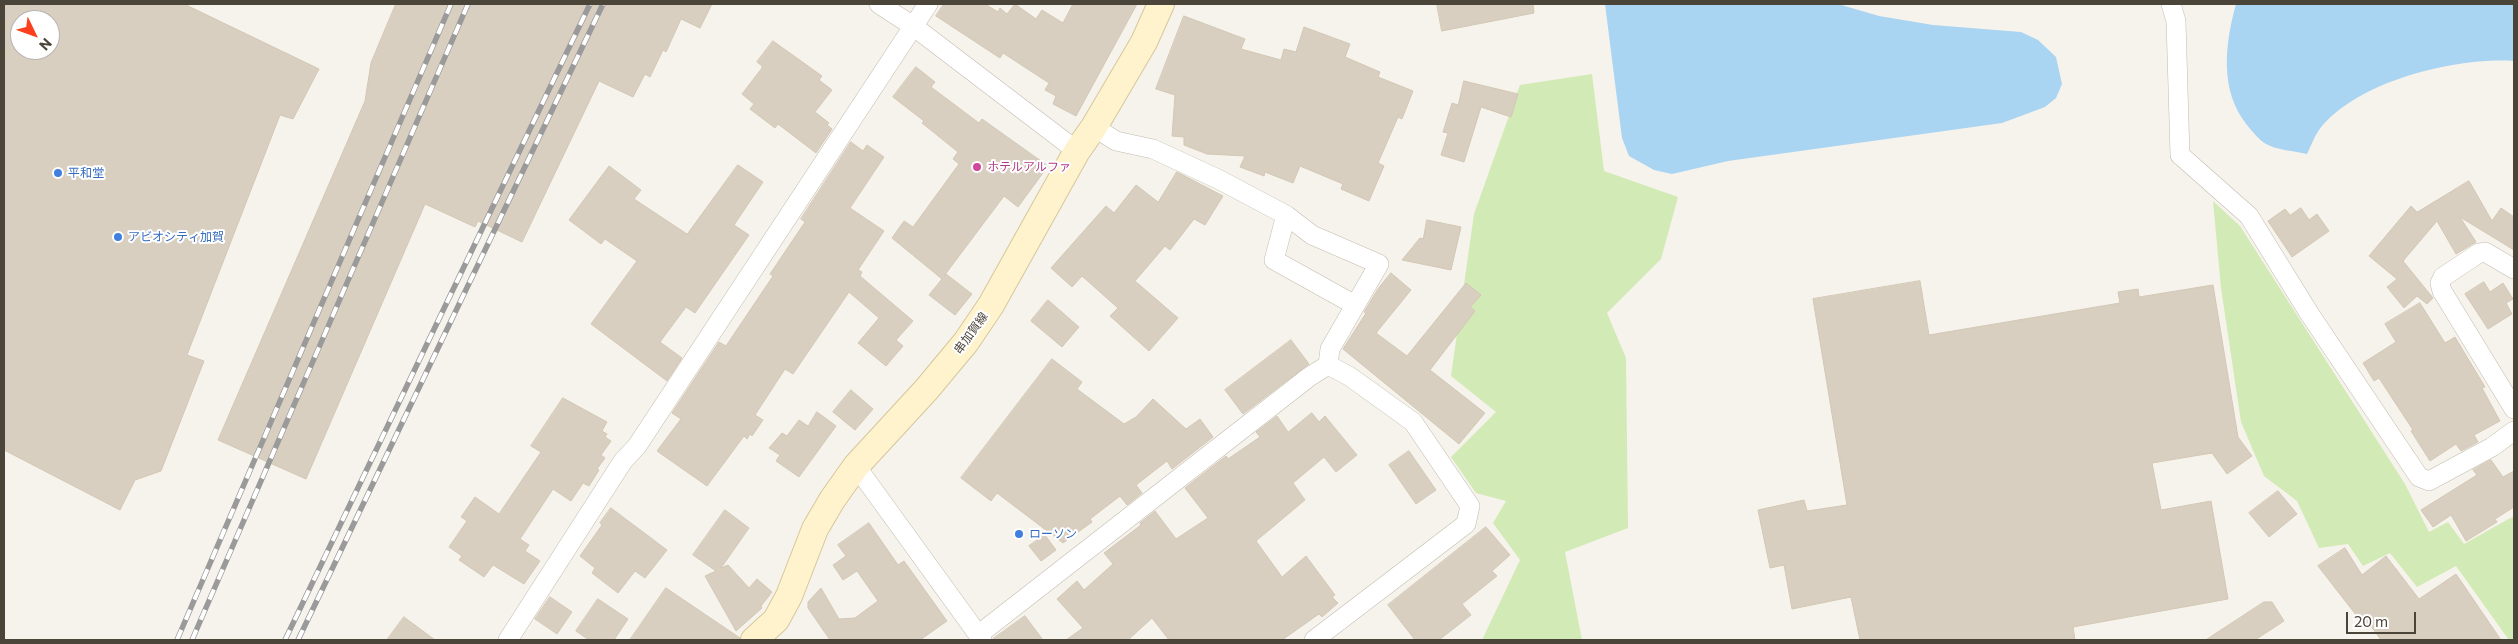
<!DOCTYPE html>
<html>
<head>
<meta charset="utf-8">
<style>
  body { margin:0 }
  #map { position:relative; width:2518px; height:644px; overflow:hidden; background:#f6f3ec; font-family:Commissioner,sans-serif }
  canvas { display:block }
  .frame { position:absolute; inset:0; border:5px solid #4b4439; pointer-events:none }
  .north { position:absolute; left:10px; top:10px; width:50px; height:50px; box-sizing:border-box; background:#fff; border:1px solid #b7b4b0; border-radius:50%; rotate:132deg; font-size:14px; font-weight:700; line-height:20px; text-align:center; color:#4b4439 }
  .north::after { content:''; display:block; margin:auto; width:18px; height:22px; background:#fc3f1d; clip-path:polygon(50% 0,100% 100%,50% 72%,0 100%) }
  .scale { position:absolute; left:2346px; top:612px; width:70px; height:22px; box-sizing:border-box; border:2px solid #4b4439; border-top:0; padding-left:6px; font-size:15px; line-height:18px; white-space:nowrap; color:#4b4439; -webkit-text-stroke:4px #fff; paint-order:stroke }
</style>
</head>
<body>
<div id="map">
<canvas width="2518" height="644"></canvas>
<div class="frame"></div>
<div class="north">N</div>
<div class="scale">20 m</div>
</div>
<script>
const context = document.querySelector('canvas').getContext('2d');
context.lineJoin = 'round';
function fillPath(path, color) { context.fillStyle = color; context.fill(path, 'evenodd'); }
function trace(path, color, width, dash) { context.strokeStyle = color; context.lineWidth = width; context.lineCap = dash ? 'butt' : 'round'; context.setLineDash(dash || []); context.stroke(path); }
function write(font, color, halo, rows, align = 'center') {
  context.font = font + ' Commissioner,"Noto Sans JP",sans-serif'; context.lineWidth = 4; context.setLineDash([]); context.textBaseline = 'middle'; context.strokeStyle = halo; context.fillStyle = color; for (const [text, x, y, turn = 0] of rows) {
    context.save(); context.translate(x, y); context.rotate((+turn || 0) * Math.PI / 180); context.textAlign = isNaN(turn) ? turn : align; if (halo) context.strokeText(text, 0, 0); context.fillText(text, 0, 0); context.restore();
  }
}
fillPath(new Path2D(`
  M 1592,74 L 1604,171 L 1678,197 L 1661,259 L 1607,313 L 1626,358 L 1628,528 L 1565,552 L 1582,640 L 1482,640 L 1520,560 L 1493,523 L 1506,501 L 1476,493 L 1451,457 L 1496,412 L 1451,376 L 1474,214 L 1520,85 Z
  M 2213,201 L 2240,226 L 2405,484 L 2429,532 L 2448,522 L 2464,544 L 2514,516 L 2514,640 L 2509,640 L 2456,566 L 2417,587 L 2390,553 L 2363,566 L 2348,544 L 2319,548 L 2297,501 L 2264,476 L 2241,422 L 2221,288 Z`), '#d2eab5');
fillPath(new Path2D(`
  M 1605,4 L 1838,4 L 1879,16 L 1933,25 L 2021,32 L 2038,40 L 2056,57 L 2062,84 L 2056,98 L 2045,107 L 2002,123 L 1728,161 L 1672,174 L 1654,170 L 1629,156 L 1622,138 Z
  M 2236,4 L 2514,4 L 2514,61 C 2456,57 2356,81 2319,130 C 2314,137 2311,146 2307,154 C 2294,151 2277,150 2266,144 C 2259,140 2252,131 2247,125 C 2219,90 2225,44 2236,4 Z`), '#a9d4f2');
const building = new Path2D(`
  M 4,4 L 184,4 L 319,69 L 293,119 L 280,115 L 187,355 L 204,361 L 161,471 L 135,480 L 120,510 L 4,450 ZM 20,20 L 50,20 L 50,50 L 20,50 Z
  M 396,4 L 712,4 L 700,28 L 681,19 L 666,52 L 663,50 L 650,77 L 645,74 L 633,97 L 599,81 L 522,242 L 478,221 L 475,227 L 425,204 L 306,479 L 218,440 L 365,101 L 371,63 Z
  M 944,4 L 985,4 L 998,12 L 1000,8 L 1007,14 L 1015,4 L 1036,19 L 1042,10 L 1063,23 L 1073,4 L 1137,4 L 1076,116 L 1053,104 L 1056,96 L 1045,90 L 1049,83 L 1003,53 L 1000,58 L 936,16 Z
  M 1437,4 L 1533,4 L 1534,13 L 1442,31 Z
  M 1184,16 L 1245,39 L 1241,49 L 1281,60 L 1284,49 L 1296,52 L 1304,27 L 1350,44 L 1345,57 L 1380,72 L 1378,77 L 1413,91 L 1402,119 L 1398,117 L 1378,163 L 1384,166 L 1369,201 L 1341,189 L 1343,184 L 1300,166 L 1293,183 L 1265,172 L 1264,176 L 1240,167 L 1245,156 L 1207,154 L 1184,145 L 1184,137 L 1172,136 L 1175,95 L 1156,89 Z
  M 773,41 L 822,76 L 819,80 L 832,90 L 815,112 L 829,123 L 827,125 L 832,129 L 816,153 L 778,124 L 775,128 L 750,109 L 754,104 L 742,94 L 762,68 L 762,66 L 757,62 Z
  M 916,67 L 935,82 L 931,87 L 979,123 L 982,119 L 1048,166 L 1018,207 L 1004,196 L 944,276 L 946,274 L 972,294 L 955,315 L 929,295 L 942,279 L 892,238 L 904,221 L 913,227 L 959,164 L 953,159 L 958,152 L 922,123 L 924,121 L 893,97 Z
  M 1464,81 L 1518,94 L 1511,117 L 1481,107 L 1464,162 L 1441,155 L 1448,133 L 1443,132 L 1452,103 L 1458,105 Z
  M 851,142 L 863,151 L 867,145 L 884,157 L 850,208 L 884,231 L 858,270 L 862,272 L 860,276 L 913,321 L 896,340 L 903,346 L 886,366 L 858,343 L 879,318 L 849,292 L 793,374 L 785,369 L 755,415 L 763,420 L 752,436 L 750,434 L 747,439 L 744,436 L 707,486 L 657,451 L 681,419 L 672,413 L 719,342 L 726,346 L 773,276 L 770,274 L 805,222 L 801,219 Z
  M 738,165 L 763,182 L 734,225 L 749,235 L 695,313 L 686,307 L 660,342 L 682,358 L 667,381 L 591,324 L 637,261 L 605,239 L 601,244 L 569,220 L 609,166 L 641,190 L 634,199 L 687,234 Z
  M 1177,172 L 1223,196 L 1205,225 L 1194,219 L 1170,250 L 1165,246 L 1135,281 L 1178,318 L 1149,351 L 1110,316 L 1118,308 L 1082,276 L 1072,287 L 1051,268 L 1106,206 L 1114,213 L 1136,185 L 1158,202 Z
  M 2469,181 L 2492,221 L 2501,208 L 2514,217 L 2514,250 L 2460,217 L 2476,242 L 2456,254 L 2437,221 L 2403,261 L 2433,298 L 2427,304 L 2417,296 L 2404,308 L 2387,287 L 2397,279 L 2369,256 L 2411,206 L 2417,212 Z
  M 2301,208 L 2309,220 L 2317,214 L 2329,231 L 2292,257 L 2268,221 L 2285,209 L 2290,215 Z
  M 1427,220 L 1461,227 L 1451,270 L 1402,260 L 1420,238 L 1423,239 Z
  M 1391,273 L 1411,290 L 1376,333 L 1407,356 L 1466,283 L 1481,295 L 1470,307 L 1475,311 L 1430,370 L 1485,413 L 1459,444 L 1343,349 L 1366,313 L 1364,312 L 1378,289 Z
  M 1920,281 L 1929,335 L 2120,303 L 2118,292 L 2138,289 L 2139,297 L 2213,285 L 2238,437 L 2252,456 L 2227,474 L 2212,453 L 2152,463 L 2161,510 L 2211,501 L 2228,599 L 2073,627 L 2075,640 L 1860,640 L 1851,597 L 1792,609 L 1784,565 L 1770,568 L 1758,510 L 1804,500 L 1807,511 L 1847,505 L 1813,299 Z
  M 2484,282 L 2490,292 L 2503,283 L 2513,299 L 2506,303 L 2512,314 L 2488,329 L 2465,294 Z
  M 1048,300 L 1079,327 L 1062,347 L 1031,321 Z
  M 2420,303 L 2445,343 L 2455,337 L 2485,387 L 2482,388 L 2500,421 L 2474,435 L 2478,442 L 2461,451 L 2456,444 L 2430,461 L 2411,431 L 2413,430 L 2379,378 L 2374,381 L 2363,363 L 2396,342 L 2385,324 Z
  M 1291,340 L 1309,364 L 1243,414 L 1225,390 Z
  M 1052,359 L 1082,382 L 1077,389 L 1124,424 L 1136,417 L 1153,399 L 1186,429 L 1200,419 L 1213,437 L 1172,469 L 1167,461 L 1136,485 L 1142,493 L 1127,505 L 1120,496 L 1090,519 L 1092,522 L 1063,543 L 997,493 L 991,501 L 961,478 Z
  M 851,390 L 873,409 L 855,430 L 833,412 Z
  M 563,398 L 607,422 L 602,431 L 607,434 L 605,437 L 611,441 L 601,455 L 605,458 L 597,469 L 599,470 L 589,486 L 583,483 L 571,501 L 553,489 L 520,539 L 529,545 L 525,551 L 540,561 L 524,584 L 493,565 L 484,577 L 459,560 L 462,556 L 449,547 L 467,521 L 461,517 L 475,497 L 499,514 L 541,452 L 531,446 Z
  M 817,412 L 836,426 L 799,477 L 776,461 L 780,455 L 769,448 L 782,433 L 787,436 L 799,420 L 808,426 Z
  M 1312,413 L 1319,422 L 1325,416 L 1357,455 L 1336,472 L 1324,457 L 1293,483 L 1305,500 L 1256,541 L 1282,577 L 1306,556 L 1335,595 L 1332,597 L 1338,603 L 1322,617 L 1319,614 L 1282,640 L 1169,640 L 1152,618 L 1128,640 L 1066,640 L 1083,628 L 1057,599 L 1077,581 L 1084,590 L 1113,564 L 1104,553 L 1141,525 L 1140,523 L 1155,511 L 1176,539 L 1208,518 L 1185,488 L 1226,456 L 1228,459 L 1260,437 L 1256,432 L 1277,416 L 1288,432 Z
  M 1409,451 L 1436,490 L 1416,504 L 1389,465 Z
  M 2491,460 L 2503,477 L 2514,471 L 2514,507 L 2495,519 L 2497,522 L 2466,541 L 2451,515 L 2433,527 L 2421,510 L 2477,475 L 2473,470 Z
  M 2278,491 L 2297,514 L 2269,537 L 2249,513 Z
  M 611,508 L 667,550 L 645,578 L 635,571 L 618,593 L 592,573 L 595,568 L 580,556 L 602,525 L 600,523 Z
  M 725,510 L 749,528 L 721,568 L 728,565 L 749,588 L 757,579 L 772,592 L 761,606 L 762,608 L 736,631 L 705,576 L 716,571 L 693,555 Z
  M 869,523 L 898,565 L 904,561 L 947,621 L 920,640 L 830,640 L 808,608 L 808,602 L 821,588 L 839,619 L 855,618 L 878,601 L 857,571 L 843,580 L 833,565 L 846,556 L 838,545 Z
  M 1486,527 L 1510,555 L 1492,571 L 1497,576 L 1462,604 L 1471,615 L 1439,640 L 1415,640 L 1388,605 Z
  M 1045,535 L 1056,550 L 1041,561 L 1029,546 Z
  M 2345,548 L 2362,575 L 2386,556 L 2419,599 L 2456,574 L 2501,640 L 2381,640 L 2371,626 L 2367,629 L 2318,566 Z
  M 666,588 L 740,638 L 739,640 L 630,640 Z
  M 550,597 L 572,612 L 557,634 L 535,619 Z
  M 598,599 L 628,619 L 614,640 L 589,640 L 576,631 Z
  M 2264,602 L 2272,602 L 2284,621 L 2255,640 L 2206,640 Z
  M 1025,616 L 1043,640 L 993,640 L 993,639 Z
  M 404,617 L 435,640 L 387,640 Z`);
fillPath(building, '#d8cfc1');
trace(building, '#d3c7b4', 1);
const minor = new Path2D(`
  M 879,4 L 913,26 L 1077,151
  M 2171,4 L 2176,21 L 2180,155 L 2249,216 L 2309,313 L 2419,477 L 2429,481 L 2492,447 L 2514,431
  M 1094,127 L 1116,141 L 1153,149 L 1218,179 L 1286,215 L 1312,235 L 1379,264 L 1330,349 L 1328,365
  M 1286,215 L 1274,260 L 1355,305
  M 2514,269 L 2485,252 L 2479,253 L 2443,277 L 2440,283 L 2442,291 L 2514,409
  M 856,466 L 982,640
  M 978,635 L 1309,377 L 1328,365
  M 508,640 L 623,461 L 637,446 L 928,4
  M 1314,640 L 1466,524 L 1470,506 L 1413,422 L 1349,376 L 1328,365`);
const secondary = new Path2D(`
  M 754,640 L 776,620 L 789,596 L 815,529 L 832,500 L 856,466 L 926,390 L 966,342 L 991,305 L 1077,151 L 1094,127 L 1144,42 L 1161,4`);
trace(minor, '#c2bbae', 20);
trace(secondary, '#d6c79b', 28);
trace(minor, '#fff', 19);
trace(secondary, '#fff3cd', 26);
const rail = new Path2D(`
  M 177,640 L 451,4
  M 192,640 L 468,4
  M 285,640 L 590,4
  M 298,640 L 603,4`);
trace(rail, '#9a9a9a', 5.5);
trace(rail, '#fff', 4, [11]);
for (const [x, y, r, color] of [
  [977,167,5,"#d1479c"],
  [58,173,5,"#3f7fe0"],
  [118,237,5,"#3f7fe0"],
  [1019,534,5,"#3f7fe0"]
]) { const dot = new Path2D(); dot.arc(x, y, r, 0, 2 * Math.PI); context.fillStyle = color; context.fill(dot); trace(dot, '#fff', 2); }
write('12px', '#b23c85', '#fff', [
  ["ホテルアルファ",987,167]
], 'left');
write('12px', '#366cbe', '#fff', [
  ["平和堂",68,173],
  ["アビオシティ加賀",128,237],
  ["ローソン",1029,534]
], 'left');
write('12px', '#4b4439', '#fff', [
  ["串加賀線",971,333,-54]
]);
</script>
</body>
</html>
